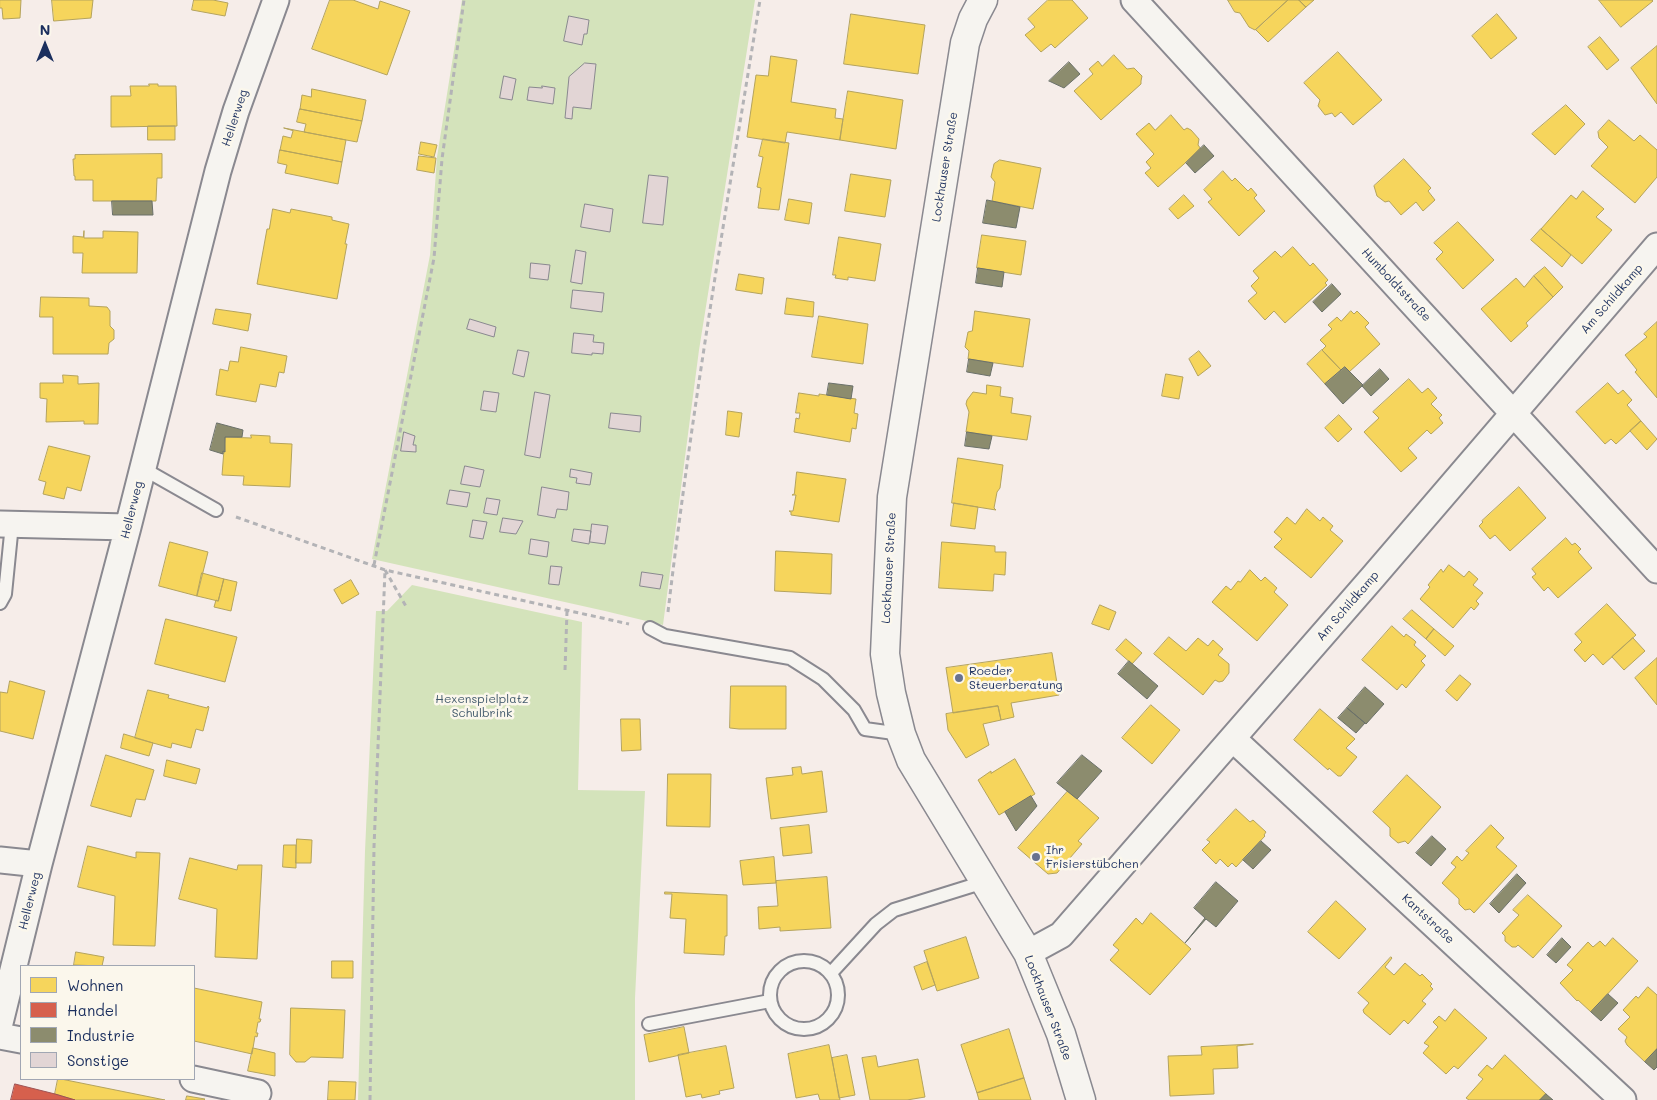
<!DOCTYPE html>
<html>
<head>
<meta charset="utf-8">
<style>
  body { margin:0 }
  #map { position:relative; width:1657px; height:1100px; overflow:hidden; background:#f6ede9; font-family:Mali,sans-serif }
  canvas { display:block }
  .legend { position:absolute; left:20px; top:965px; width:175px; height:115px; box-sizing:border-box; background:#fbf7ec; border:1px solid #a1a7b3; margin:0; padding:6px 9px; list-style:none; font-size:15px; color:#1b2f5e }
  .legend li { display:flex; align-items:center; gap:10px; height:25px }
  .legend b { width:25px; border:1px solid #a1a7b3 }
  .north { position:absolute; left:20px; top:20px; width:50px; height:50px; -webkit-text-stroke:4px #fbf7ec; paint-order:stroke; rotate:0deg; font-size:14px; font-weight:700; line-height:20px; text-align:center; color:#1b2f5e }
  .north::after { content:''; display:block; margin:auto; width:18px; height:22px; background:#1b2f5e; clip-path:polygon(50% 0,100% 100%,50% 72%,0 100%) }
</style>
</head>
<body>
<div id="map">
<canvas width="1657" height="1100"></canvas>
<ul class="legend">
<li><b style="height:14px;background:#f6d55c"></b>Wohnen</li>
<li><b style="height:14px;background:#d6604d"></b>Handel</li>
<li><b style="height:14px;background:#8c8c6e"></b>Industrie</li>
<li><b style="height:14px;background:#e2d5d5"></b>Sonstige</li>
</ul>
<div class="north">N</div>
</div>
<script>
const context = document.querySelector('canvas').getContext('2d');
context.lineJoin = 'round';
function fillPath(path, color) { context.fillStyle = color; context.fill(path, 'evenodd'); }
function trace(path, color, width, dash) { context.strokeStyle = color; context.lineWidth = width; context.lineCap = dash ? 'butt' : 'round'; context.setLineDash(dash || []); context.stroke(path); }
function write(font, color, halo, rows, align = 'center') {
  context.font = font + ' Mali,sans-serif'; context.lineWidth = 5; context.setLineDash([]); context.textBaseline = 'middle'; context.strokeStyle = halo; context.fillStyle = color; for (const [text, x, y, turn = 0] of rows) {
    context.save(); context.translate(x, y); context.rotate((+turn || 0) * Math.PI / 180); context.textAlign = isNaN(turn) ? turn : align; if (halo) context.strokeText(text, 0, 0); context.fillText(text, 0, 0); context.restore();
  }
}
fillPath(new Path2D(`
  M 462,0 L 755,0 L 699,350 L 663,625 L 605,611 L 372,559 L 430,255 L 437,157 Z
  M 412,585 L 582,622 L 578,790 L 645,791 L 635,998 L 635,1100 L 358,1100 L 365,851 L 376,611 L 387,611 Z`), '#d4e3bb');
const homes = new Path2D(`
  M 0,0 L 21,0 L 20,18 L 3,19 L 2,8 L 0,8 Z
  M 52,0 L 93,0 L 91,18 L 54,21 Z
  M 194,0 L 213,0 L 228,3 L 225,16 L 192,10 Z
  M 330,0 L 353,0 L 378,9 L 380,1 L 410,11 L 387,75 L 312,49 Z
  M 1048,0 L 1072,0 L 1088,18 L 1055,48 L 1051,44 L 1041,52 L 1025,35 L 1035,27 L 1028,19 Z
  M 1228,0 L 1288,0 L 1255,30 L 1249,27 L 1240,13 L 1235,12 Z
  M 1288,0 L 1299,0 L 1306,7 L 1268,42 L 1256,30 Z
  M 1299,0 L 1314,0 L 1306,7 Z
  M 1599,0 L 1652,0 L 1653,1 L 1621,27 Z
  M 851,14 L 925,25 L 918,74 L 844,64 Z
  M 1497,14 L 1517,38 L 1491,59 L 1472,36 Z
  M 1600,37 L 1619,60 L 1607,70 L 1588,47 Z
  M 1657,46 L 1657,104 L 1631,68 Z
  M 1338,52 L 1382,100 L 1353,125 L 1341,112 L 1335,117 L 1332,113 L 1325,115 L 1318,106 L 1320,100 L 1304,83 Z
  M 1114,55 L 1127,69 L 1134,68 L 1142,76 L 1141,81 L 1141,84 L 1101,120 L 1074,91 L 1093,74 L 1089,69 L 1098,61 L 1102,66 Z
  M 771,56 L 797,60 L 791,102 L 836,109 L 835,118 L 843,119 L 840,140 L 787,132 L 785,143 L 747,137 L 756,75 L 768,76 Z
  M 149,84 L 158,84 L 158,86 L 176,86 L 177,126 L 111,127 L 111,96 L 131,96 L 130,86 L 149,86 Z
  M 312,89 L 366,100 L 362,121 L 300,109 L 302,95 L 311,97 Z
  M 848,91 L 903,100 L 896,149 L 840,140 Z
  M 1566,105 L 1585,124 L 1555,155 L 1532,134 Z
  M 300,109 L 362,121 L 357,142 L 304,132 L 306,124 L 297,122 Z
  M 1171,115 L 1184,130 L 1187,128 L 1191,130 L 1199,139 L 1198,145 L 1201,149 L 1158,187 L 1145,173 L 1151,168 L 1146,162 L 1154,154 L 1136,134 L 1149,123 L 1155,130 Z
  M 1609,120 L 1634,141 L 1640,135 L 1657,150 L 1657,177 L 1635,203 L 1591,166 L 1608,147 L 1599,138 L 1598,132 Z
  M 148,126 L 175,126 L 175,140 L 148,140 Z
  M 284,128 L 346,140 L 342,162 L 280,150 L 283,136 L 291,138 L 293,131 Z
  M 763,139 L 789,143 L 779,210 L 758,208 L 761,188 L 757,187 L 763,157 L 759,156 Z
  M 421,142 L 437,145 L 434,157 L 419,154 Z
  M 280,150 L 342,162 L 338,184 L 285,173 L 287,165 L 278,163 Z
  M 162,154 L 162,178 L 157,178 L 156,201 L 93,201 L 93,180 L 75,180 L 75,176 L 74,176 L 73,159 L 75,159 L 75,155 Z
  M 419,156 L 436,158 L 434,173 L 417,170 Z
  M 1404,159 L 1431,188 L 1428,191 L 1435,200 L 1423,211 L 1416,202 L 1401,215 L 1389,201 L 1385,202 L 1377,196 L 1374,186 Z
  M 1000,160 L 1041,168 L 1033,209 L 992,201 L 995,182 L 991,177 L 994,164 Z
  M 1223,171 L 1232,181 L 1235,178 L 1248,191 L 1251,188 L 1257,195 L 1254,198 L 1265,211 L 1239,236 L 1208,202 L 1212,199 L 1204,190 Z
  M 851,174 L 891,180 L 885,217 L 845,211 Z
  M 1583,191 L 1604,209 L 1596,217 L 1612,230 L 1582,264 L 1541,229 L 1571,195 L 1576,199 Z
  M 1184,195 L 1194,206 L 1178,219 L 1169,209 Z
  M 789,199 L 812,203 L 809,224 L 785,220 Z
  M 273,209 L 290,213 L 291,209 L 332,217 L 332,220 L 349,224 L 345,244 L 347,244 L 337,299 L 257,284 L 267,229 L 269,229 Z
  M 1458,222 L 1494,260 L 1463,289 L 1436,259 L 1443,252 L 1434,243 Z
  M 1541,229 L 1571,255 L 1562,267 L 1531,240 Z
  M 84,231 L 84,238 L 103,238 L 103,231 L 138,232 L 137,273 L 82,273 L 83,253 L 73,253 L 73,236 L 83,237 Z
  M 982,235 L 1026,241 L 1021,275 L 977,268 Z
  M 839,237 L 881,244 L 875,281 L 848,277 L 848,280 L 835,278 L 836,275 L 833,275 Z
  M 1293,247 L 1310,266 L 1313,263 L 1328,280 L 1325,283 L 1327,285 L 1285,323 L 1274,311 L 1265,320 L 1248,301 L 1257,293 L 1251,286 L 1259,278 L 1253,271 L 1275,251 L 1281,257 Z
  M 1545,267 L 1563,287 L 1553,297 L 1534,276 Z
  M 739,274 L 764,278 L 762,294 L 736,290 Z
  M 1534,276 L 1553,297 L 1526,323 L 1528,326 L 1511,342 L 1481,309 L 1516,278 L 1524,287 Z
  M 41,297 L 89,298 L 89,306 L 107,307 L 110,311 L 110,326 L 114,330 L 114,339 L 109,343 L 108,354 L 53,354 L 53,317 L 40,317 Z
  M 787,298 L 814,302 L 813,317 L 785,314 Z
  M 216,309 L 251,314 L 248,331 L 213,324 Z
  M 975,311 L 1030,319 L 1023,367 L 968,359 L 969,351 L 965,347 L 968,332 L 972,331 Z
  M 1351,311 L 1354,314 L 1357,311 L 1369,323 L 1365,327 L 1380,344 L 1349,372 L 1345,367 L 1341,370 L 1322,350 L 1326,346 L 1320,340 L 1332,329 L 1328,325 L 1337,317 L 1341,321 Z
  M 819,316 L 868,324 L 863,364 L 812,357 Z
  M 1657,322 L 1657,398 L 1635,372 L 1637,370 L 1625,355 L 1647,337 L 1644,334 Z
  M 241,347 L 287,356 L 284,373 L 279,372 L 276,387 L 260,384 L 256,402 L 216,395 L 220,369 L 228,371 L 230,361 L 238,362 Z
  M 1322,350 L 1341,370 L 1325,384 L 1307,364 Z
  M 1199,351 L 1211,366 L 1198,376 L 1189,359 Z
  M 1166,374 L 1183,377 L 1179,399 L 1162,396 Z
  M 63,375 L 78,376 L 78,384 L 99,383 L 98,424 L 84,424 L 84,421 L 46,422 L 47,399 L 40,398 L 40,383 L 63,383 Z
  M 1409,379 L 1422,393 L 1428,388 L 1437,398 L 1431,404 L 1442,415 L 1439,418 L 1443,423 L 1431,434 L 1427,430 L 1408,448 L 1417,458 L 1401,472 L 1364,432 L 1379,418 L 1373,412 Z
  M 1608,383 L 1618,394 L 1623,390 L 1632,400 L 1627,405 L 1641,421 L 1616,444 L 1611,439 L 1605,444 L 1576,412 Z
  M 987,385 L 1001,387 L 1000,396 L 1013,398 L 1011,413 L 1031,416 L 1027,440 L 966,432 L 969,412 L 966,404 L 967,400 L 973,392 L 986,394 Z
  M 799,393 L 819,396 L 819,394 L 856,399 L 854,413 L 858,414 L 856,429 L 852,428 L 850,442 L 794,432 L 796,418 L 799,419 L 800,413 L 796,413 Z
  M 728,411 L 742,413 L 739,437 L 726,435 Z
  M 1339,415 L 1352,429 L 1338,442 L 1325,428 Z
  M 1641,421 L 1657,439 L 1647,450 L 1630,431 Z
  M 251,435 L 270,436 L 270,443 L 292,444 L 290,487 L 243,485 L 244,476 L 222,475 L 225,437 L 251,438 Z
  M 49,446 L 90,456 L 81,491 L 67,487 L 64,499 L 43,494 L 46,482 L 39,480 Z
  M 958,458 L 1003,465 L 1000,488 L 997,492 L 994,508 L 996,510 L 952,503 Z
  M 797,472 L 846,479 L 839,522 L 791,515 L 791,512 L 789,511 L 793,511 L 796,495 L 792,495 L 794,494 Z
  M 1519,487 L 1546,518 L 1510,551 L 1495,535 L 1490,539 L 1479,526 L 1483,522 L 1482,521 Z
  M 954,503 L 978,507 L 975,529 L 951,526 Z
  M 1307,509 L 1320,521 L 1323,517 L 1333,526 L 1330,530 L 1343,541 L 1311,578 L 1274,547 L 1282,539 L 1274,532 L 1287,517 L 1295,524 Z
  M 1566,538 L 1572,545 L 1575,543 L 1581,549 L 1578,552 L 1592,568 L 1558,598 L 1548,587 L 1544,591 L 1532,577 L 1536,574 L 1532,569 Z
  M 170,542 L 208,552 L 197,596 L 159,586 Z
  M 942,542 L 995,546 L 995,552 L 1006,552 L 1005,575 L 994,574 L 993,591 L 939,588 Z
  M 776,551 L 832,554 L 831,594 L 775,591 Z
  M 1449,565 L 1464,577 L 1469,571 L 1478,579 L 1473,585 L 1483,593 L 1476,601 L 1479,604 L 1474,610 L 1471,607 L 1453,628 L 1420,599 L 1430,587 L 1428,585 L 1441,569 L 1443,572 Z
  M 1250,570 L 1261,581 L 1265,577 L 1277,588 L 1274,592 L 1288,605 L 1257,641 L 1212,602 L 1226,586 L 1231,590 L 1238,581 L 1240,582 Z
  M 202,573 L 224,579 L 218,601 L 197,596 Z
  M 224,579 L 237,582 L 231,611 L 214,607 L 216,600 L 218,601 Z
  M 351,580 L 359,594 L 342,604 L 334,590 Z
  M 1607,604 L 1636,635 L 1603,665 L 1593,654 L 1585,662 L 1574,650 L 1582,642 L 1575,634 Z
  M 1100,605 L 1116,612 L 1109,630 L 1092,624 Z
  M 1412,610 L 1434,629 L 1426,639 L 1403,619 Z
  M 166,619 L 237,637 L 225,682 L 155,664 Z
  M 1392,626 L 1404,637 L 1406,634 L 1414,640 L 1416,642 L 1414,645 L 1426,656 L 1421,661 L 1425,665 L 1406,688 L 1402,684 L 1397,690 L 1362,660 Z
  M 1434,629 L 1454,646 L 1445,656 L 1426,639 Z
  M 1169,637 L 1186,651 L 1198,638 L 1208,646 L 1213,640 L 1223,649 L 1218,655 L 1229,664 L 1229,673 L 1223,681 L 1219,682 L 1215,680 L 1203,695 L 1154,654 Z
  M 1633,638 L 1645,651 L 1624,670 L 1612,657 Z
  M 1126,639 L 1142,653 L 1132,664 L 1116,650 Z
  M 1052,653 L 1059,695 L 1011,703 L 1014,717 L 1001,720 L 998,706 L 953,713 L 946,668 Z
  M 1657,658 L 1657,705 L 1635,678 Z
  M 1460,675 L 1471,684 L 1457,701 L 1446,691 Z
  M 10,681 L 45,691 L 33,739 L 0,731 L 0,692 L 7,693 Z
  M 731,686 L 786,686 L 786,729 L 739,729 L 730,728 Z
  M 148,690 L 169,695 L 168,698 L 207,708 L 208,706 L 209,707 L 203,731 L 196,729 L 191,748 L 172,743 L 171,748 L 135,738 Z
  M 1151,705 L 1180,730 L 1152,764 L 1122,738 Z
  M 998,706 L 1001,720 L 983,724 L 989,745 L 966,758 L 948,730 L 946,714 Z
  M 1320,709 L 1355,739 L 1346,748 L 1357,757 L 1341,776 L 1338,776 L 1329,768 L 1328,770 L 1294,740 Z
  M 621,719 L 640,719 L 641,750 L 622,751 Z
  M 124,734 L 153,743 L 149,756 L 121,748 Z
  M 106,755 L 154,770 L 145,800 L 136,799 L 131,817 L 91,806 Z
  M 1015,759 L 1035,794 L 999,815 L 978,780 L 991,771 L 991,773 Z
  M 167,760 L 200,769 L 196,784 L 164,776 Z
  M 801,767 L 802,774 L 822,771 L 827,812 L 771,819 L 766,778 L 793,775 L 792,768 Z
  M 668,774 L 711,774 L 710,827 L 667,826 Z
  M 1407,775 L 1441,807 L 1408,844 L 1405,841 L 1398,843 L 1390,836 L 1390,828 L 1373,812 Z
  M 1068,791 L 1099,818 L 1078,841 L 1082,844 L 1057,873 L 1048,874 L 1018,848 Z
  M 1236,809 L 1250,822 L 1253,820 L 1266,832 L 1264,835 L 1265,836 L 1236,867 L 1232,863 L 1228,867 L 1220,859 L 1216,864 L 1202,850 L 1210,842 L 1207,840 Z
  M 809,825 L 812,853 L 783,856 L 780,828 Z
  M 1491,825 L 1504,838 L 1496,847 L 1517,866 L 1474,913 L 1470,909 L 1465,910 L 1459,904 L 1459,899 L 1442,883 L 1456,867 L 1451,863 L 1457,856 L 1462,861 L 1469,853 L 1466,851 Z
  M 297,839 L 312,840 L 311,863 L 296,863 Z
  M 284,845 L 296,845 L 296,868 L 283,867 Z
  M 88,846 L 136,858 L 136,852 L 160,853 L 155,946 L 113,945 L 115,896 L 78,887 Z
  M 774,857 L 776,883 L 743,885 L 740,861 Z
  M 190,858 L 237,870 L 238,865 L 262,865 L 257,959 L 215,957 L 217,909 L 179,899 Z
  M 827,877 L 831,928 L 780,931 L 780,927 L 759,929 L 758,907 L 778,906 L 776,881 Z
  M 665,892 L 727,895 L 727,936 L 725,936 L 724,955 L 684,953 L 686,919 L 670,918 L 672,894 L 665,894 Z
  M 1528,895 L 1562,926 L 1533,958 L 1518,945 L 1516,947 L 1512,947 L 1505,941 L 1505,936 L 1502,933 L 1519,915 L 1513,910 Z
  M 1336,901 L 1366,929 L 1339,959 L 1308,932 Z
  M 1151,913 L 1191,949 L 1150,995 L 1110,960 L 1119,950 L 1113,945 L 1136,918 L 1142,924 Z
  M 966,937 L 979,978 L 937,991 L 924,951 Z
  M 1613,938 L 1638,961 L 1591,1012 L 1578,1000 L 1577,1001 L 1560,983 L 1573,970 L 1567,965 L 1588,942 L 1593,947 L 1600,941 L 1605,946 Z
  M 76,952 L 104,957 L 102,966 L 74,965 Z
  M 1391,957 L 1392,958 L 1385,967 L 1394,975 L 1405,963 L 1420,976 L 1422,974 L 1432,984 L 1430,986 L 1433,989 L 1422,1001 L 1426,1004 L 1408,1024 L 1404,1020 L 1390,1035 L 1364,1013 L 1363,1010 L 1369,1003 L 1358,993 Z
  M 332,961 L 353,961 L 353,978 L 332,978 Z
  M 927,962 L 935,985 L 922,990 L 914,967 Z
  M 1648,987 L 1657,995 L 1657,1049 L 1645,1062 L 1627,1045 L 1625,1041 L 1627,1037 L 1618,1029 L 1630,1017 L 1623,1010 L 1636,996 L 1638,998 Z
  M 194,988 L 262,1002 L 259,1019 L 261,1019 L 260,1022 L 258,1022 L 256,1033 L 258,1033 L 257,1037 L 255,1036 L 252,1054 L 194,1041 Z
  M 291,1008 L 345,1010 L 343,1058 L 311,1057 L 305,1062 L 296,1062 L 290,1055 Z
  M 1455,1009 L 1487,1038 L 1458,1069 L 1454,1066 L 1446,1074 L 1423,1053 L 1429,1046 L 1424,1043 L 1438,1027 L 1433,1022 L 1439,1016 L 1445,1021 Z
  M 684,1027 L 689,1053 L 649,1062 L 644,1035 Z
  M 1009,1029 L 1024,1078 L 977,1093 L 961,1045 Z
  M 1253,1044 L 1237,1046 L 1238,1068 L 1213,1069 L 1214,1094 L 1170,1096 L 1168,1056 L 1202,1055 L 1201,1047 Z
  M 829,1045 L 840,1100 L 820,1100 L 818,1094 L 796,1098 L 788,1054 Z
  M 726,1046 L 734,1088 L 719,1091 L 720,1094 L 702,1098 L 701,1094 L 686,1097 L 678,1055 Z
  M 253,1048 L 275,1053 L 275,1076 L 248,1071 Z
  M 847,1055 L 855,1095 L 839,1098 L 832,1058 Z
  M 1505,1055 L 1546,1094 L 1540,1100 L 1469,1100 L 1466,1098 L 1483,1079 L 1478,1075 L 1487,1065 L 1492,1069 Z
  M 876,1056 L 878,1067 L 918,1059 L 925,1097 L 907,1100 L 870,1100 L 862,1058 Z
  M 1024,1078 L 1031,1100 L 979,1100 L 977,1093 Z
  M 58,1079 L 61,1079 L 165,1100 L 75,1100 L 55,1094 Z
  M 329,1081 L 356,1082 L 355,1100 L 328,1100 Z
  M 187,1096 L 205,1099 L 204,1100 L 186,1100 Z`);
fillPath(homes, '#f6d55c');
trace(homes, '#b4a35d', 1);
const shops = new Path2D(`
  M 15,1084 L 55,1094 L 75,1100 L 11,1100 Z`);
fillPath(shops, '#d6604d');
trace(shops, '#9e5152', 1);
const industry = new Path2D(`
  M 1069,62 L 1080,74 L 1064,88 L 1049,81 Z
  M 1204,145 L 1214,156 L 1195,173 L 1186,163 Z
  M 987,200 L 1020,207 L 1016,228 L 983,223 Z
  M 112,201 L 152,201 L 153,215 L 113,215 Z
  M 978,268 L 1004,272 L 1002,287 L 976,283 Z
  M 1332,284 L 1341,294 L 1322,312 L 1313,302 Z
  M 969,359 L 993,363 L 990,376 L 967,372 Z
  M 1345,367 L 1363,385 L 1343,404 L 1325,384 Z
  M 1380,369 L 1389,379 L 1371,396 L 1362,386 Z
  M 829,383 L 853,386 L 851,399 L 827,395 Z
  M 217,423 L 243,430 L 242,437 L 225,437 L 225,452 L 223,451 L 223,454 L 210,450 Z
  M 967,432 L 992,436 L 989,449 L 965,446 Z
  M 1129,661 L 1158,686 L 1147,699 L 1118,674 Z
  M 1365,687 L 1384,704 L 1366,724 L 1347,708 Z
  M 1347,708 L 1365,723 L 1356,733 L 1338,718 Z
  M 1082,755 L 1102,771 L 1077,799 L 1057,783 Z
  M 1031,796 L 1037,806 L 1016,831 L 1005,812 Z
  M 1432,836 L 1446,849 L 1431,866 L 1416,853 Z
  M 1261,841 L 1271,850 L 1253,869 L 1243,860 Z
  M 1517,874 L 1526,883 L 1499,913 L 1490,904 Z
  M 1216,882 L 1238,901 L 1216,927 L 1206,919 L 1185,943 L 1205,918 L 1194,908 Z
  M 1562,938 L 1571,947 L 1556,963 L 1547,955 Z
  M 1608,994 L 1618,1003 L 1601,1021 L 1591,1012 Z
  M 1657,1049 L 1657,1067 L 1654,1070 L 1645,1062 Z
  M 1546,1094 L 1553,1100 L 1540,1100 Z`);
fillPath(industry, '#8c8c6e');
trace(industry, '#6a7069', 1);
const building = new Path2D(`
  M 569,16 L 589,20 L 587,34 L 584,34 L 582,45 L 564,41 Z
  M 585,63 L 596,64 L 591,109 L 573,107 L 572,119 L 565,118 L 569,77 Z
  M 504,76 L 516,79 L 512,100 L 500,98 Z
  M 542,86 L 555,88 L 553,104 L 527,100 L 529,87 L 542,88 Z
  M 649,175 L 668,177 L 663,225 L 643,223 Z
  M 585,204 L 613,209 L 610,232 L 581,227 Z
  M 576,250 L 586,252 L 582,284 L 571,282 Z
  M 531,263 L 550,265 L 548,280 L 530,278 Z
  M 573,290 L 604,293 L 602,312 L 571,308 Z
  M 470,319 L 496,327 L 494,337 L 467,329 Z
  M 574,333 L 594,335 L 593,342 L 604,343 L 603,354 L 592,353 L 592,355 L 572,353 Z
  M 518,350 L 529,352 L 524,377 L 513,374 Z
  M 484,391 L 499,393 L 496,412 L 481,410 Z
  M 535,392 L 550,395 L 540,458 L 525,455 Z
  M 611,413 L 641,416 L 640,432 L 609,428 Z
  M 404,432 L 415,436 L 413,445 L 416,445 L 416,452 L 401,451 Z
  M 465,466 L 484,470 L 480,487 L 461,484 Z
  M 571,469 L 592,473 L 590,485 L 576,483 L 577,478 L 570,477 Z
  M 542,487 L 569,492 L 567,510 L 557,509 L 555,518 L 538,515 Z
  M 450,490 L 470,493 L 467,507 L 447,504 Z
  M 487,498 L 500,500 L 497,515 L 484,513 Z
  M 503,518 L 523,521 L 516,534 L 500,532 Z
  M 473,520 L 487,522 L 483,539 L 470,537 Z
  M 592,524 L 608,526 L 605,544 L 590,542 Z
  M 574,529 L 591,531 L 589,544 L 572,541 Z
  M 531,539 L 549,542 L 547,557 L 529,554 Z
  M 551,566 L 562,567 L 559,585 L 549,584 Z
  M 642,572 L 663,575 L 660,589 L 640,586 Z`);
fillPath(building, '#e2d5d5');
trace(building, '#8a8990', 1);
const service = new Path2D(`
  M 142,468 L 216,510
  M 0,603 L 5,594 L 12,524
  M 650,628 L 665,636 L 790,658 L 823,679 L 854,710 L 865,729 L 901,734
  M770 995a34 34 0 1 1 68 0a34 34 0 1 1-68 0Z
  M 831,973 L 876,924 L 894,910 L 984,882
  M 649,1024 L 770,1001`);
const minor = new Path2D(`
  M 1134,0 L 1657,570
  M 0,524 L 128,527
  M 1233,739 L 1623,1100
  M 0,860 L 39,864
  M 1028,953 L 1061,935 L 1373,577 L 1657,246
  M 0,1023 L 39,864 L 128,527 L 218,171 L 236,111 L 276,0
  M 0,1036 L 21,1040
  M 193,1079 L 258,1093`);
const tertiary = new Path2D(`
  M 983,0 L 973,19 L 965,43 L 892,497 L 885,654 L 891,693 L 901,734 L 911,760 L 1028,953 L 1061,1034 L 1081,1100`);
trace(service, '#8a8990', 16);
trace(minor, '#8a8990', 29);
trace(tertiary, '#8a8990', 31);
trace(new Path2D(`
  M 236,517 L 385,570 L 629,624
  M 374,565 L 434,258 L 442,159 L 464,0
  M 385,570 L 407,608
  M 668,612 C 692,407 727,204 760,0
  M 565,670 L 567,611
  M 370,1100 L 374,847 L 385,570`), '#b3b3b6', 3, [5, 4]);
trace(service, '#f6f4f0', 12);
trace(minor, '#f6f4f0', 25);
trace(tertiary, '#f6f4f0', 28);
for (const [x, y, r, color] of [
  [959,678,5,"#68728f"],
  [1036,857,5,"#68728f"]
]) { const dot = new Path2D(); dot.arc(x, y, r, 0, 2 * Math.PI); context.fillStyle = color; context.fill(dot); trace(dot, '#fbf7ec', 2); }
write('12px', '#1b2f5e', '#fbf7ec', [
  ["Hellerweg",235,118,-72],
  ["Lockhauser Straße",945,167,-81],
  ["Humboldtstraße",1396,285,47],
  ["Am Schildkamp",1612,299,-49],
  ["Hellerweg",132,510,-76],
  ["Lockhauser Straße",889,568,-87],
  ["Am Schildkamp",1348,606,-49],
  ["Hellerweg",30,901,-76],
  ["Kantstraße",1428,919,43],
  ["Lockhauser Straße",1048,1008,69]
]);
write('12px', '#1b2f5e', '#fbf7ec', [
  ["Roeder",969,671],
  ["Steuerberatung",969,685],
  ["Ihr",1046,850],
  ["Frisierstübchen",1046,864]
], 'left');
write('12px', '#425a6c', '#fbf7ec', [
  ["Hexenspielplatz",482,699],
  ["Schulbrink",482,713]
]);
</script>
</body>
</html>
